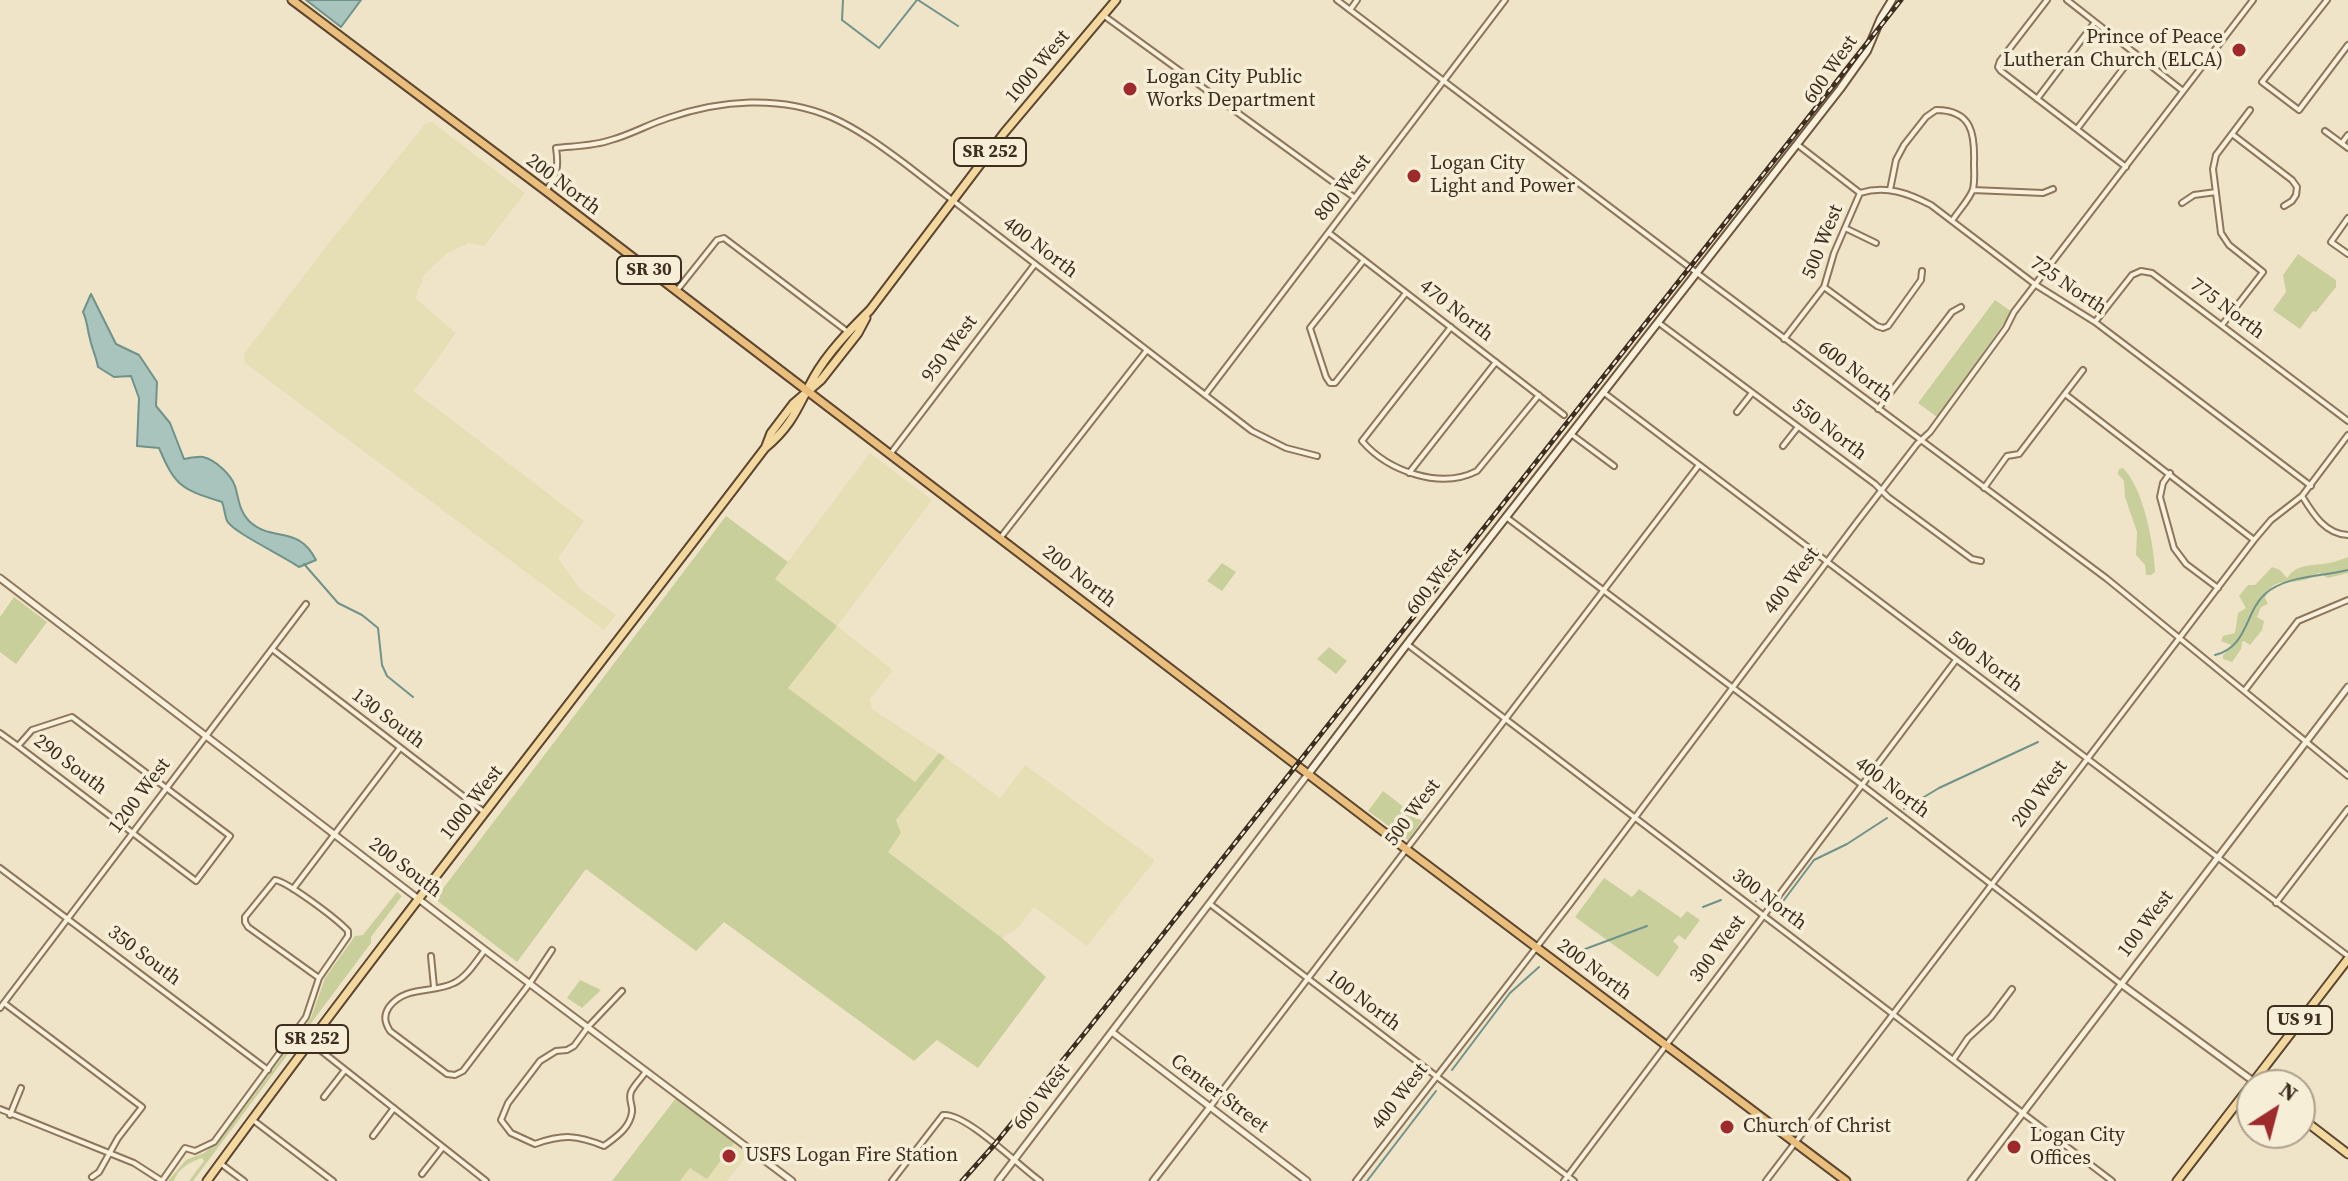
<!DOCTYPE html>
<html>
<head>
<meta charset="utf-8">
<style>
  body { margin:0 }
  #map { position:relative; width:2348px; height:1181px; overflow:hidden; background:#f0e4c8; font-family:"Source Serif 4",serif }
  canvas { display:block }
  .north { position:absolute; left:2236px; top:1069px; width:80px; height:80px; box-sizing:border-box; background:#f7eed8; border:2px solid #ada18e; border-radius:50%; rotate:36deg; font-size:22px; font-weight:700; line-height:32px; text-align:center; color:#3d2e20 }
  .north::after { content:''; display:block; margin:auto; width:28px; height:36px; background:#9e2a2b; clip-path:polygon(50% 0,100% 100%,50% 72%,0 100%) }
</style>
</head>
<body>
<div id="map">
<canvas width="2348" height="1181"></canvas>
<div class="north">N</div>
</div>
<script>
const context = document.querySelector('canvas').getContext('2d');
context.lineJoin = 'round';
function fillPath(path, color) { context.fillStyle = color; context.fill(path, 'evenodd'); }
function trace(path, color, width, dash) { context.strokeStyle = color; context.lineWidth = width; context.lineCap = dash ? 'butt' : 'round'; context.setLineDash(dash || []); context.stroke(path); }
function write(font, color, halo, rows, align = 'center') {
  context.font = font + ' "Source Serif 4",serif'; context.lineWidth = 7; context.setLineDash([]); context.textBaseline = 'middle'; context.strokeStyle = halo; context.fillStyle = color; for (const [text, x, y, turn = 0] of rows) {
    context.save(); context.translate(x, y); context.rotate((+turn || 0) * Math.PI / 180); context.textAlign = isNaN(turn) ? turn : align; if (halo) context.strokeText(text, 0, 0); context.fillText(text, 0, 0); context.restore();
  }
}
fillPath(new Path2D(`
  M 432,122 L 525,193 L 484,246 L 468,243 L 447,253 L 425,274 L 415,298 L 456,333 L 414,391 L 584,521 L 558,558 L 580,589 L 616,615 L 604,630 L 245,363 L 244,354 L 329,243 L 426,123 Z
  M 870,453 L 932,500 L 837,626 L 893,670 L 870,699 L 872,709 L 939,753 L 915,782 L 788,688 L 775,579 Z
  M 945,757 L 1000,798 L 1025,765 L 1155,860 L 1087,946 L 1034,907 L 1019,927 L 1002,938 L 887,851 L 901,833 L 896,820 Z
  M 734,1143 L 748,1154 L 727,1181 L 680,1181 L 690,1168 L 707,1178 Z`), '#e6deb5');
fillPath(new Path2D(`
  M 2298,254 L 2336,280 L 2336,287 L 2316,312 L 2313,311 L 2300,329 L 2273,310 L 2286,292 L 2283,275 Z
  M 1995,300 L 2012,312 L 1937,417 L 1918,403 Z
  M 2123,468 C 2143,487 2154,544 2155,572 L 2151,575 L 2146,575 L 2145,565 L 2136,555 L 2137,532 L 2125,497 L 2124,481 L 2118,474 L 2119,469 Z
  M 726,516 L 788,562 L 775,579 L 837,626 L 788,688 L 915,782 L 939,753 L 945,757 L 896,820 L 901,833 L 888,852 L 1002,938 L 1046,977 L 978,1068 L 937,1040 L 914,1061 L 724,922 L 696,951 L 586,869 L 517,962 L 435,899 Z
  M 2348,557 L 2348,573 L 2328,578 L 2319,573 C 2312,577 2307,580 2299,581 C 2281,584 2274,578 2265,598 L 2268,604 L 2261,607 L 2257,617 L 2264,621 L 2262,630 L 2250,645 L 2244,641 L 2242,642 L 2241,649 L 2232,662 L 2223,659 L 2223,655 L 2233,646 L 2221,641 L 2223,636 L 2235,633 L 2238,613 L 2246,608 L 2239,596 L 2248,585 L 2255,585 L 2272,567 L 2280,570 L 2287,578 C 2297,563 2313,566 2329,563 C 2335,562 2342,559 2348,557 Z
  M 1222,563 L 1236,572 L 1222,591 L 1207,581 Z
  M 14,597 L 47,622 L 16,664 L 0,652 L 0,617 Z
  M 1329,647 L 1347,661 L 1336,674 L 1317,659 Z
  M 1383,791 L 1422,821 L 1408,840 L 1368,811 Z
  M 1604,878 L 1632,897 L 1639,889 L 1681,918 L 1687,911 L 1700,920 L 1685,940 L 1679,935 L 1673,941 L 1679,947 L 1658,977 L 1575,917 Z
  M 397,892 L 402,896 L 371,937 L 371,943 L 193,1181 L 189,1181 L 204,1161 L 202,1158 C 190,1162 178,1168 174,1181 L 168,1181 L 186,1160 L 204,1153 L 221,1139 L 311,1018 L 325,978 L 355,936 L 363,935 Z
  M 580,980 L 601,990 L 582,1008 L 567,998 Z
  M 676,1098 L 734,1143 L 707,1179 L 690,1168 L 680,1181 L 612,1181 Z`), '#c9cf9b');
const water = new Path2D(`
  M 306,0 L 361,0 L 341,27 Z
  M 91,294 L 116,344 L 139,355 L 157,382 L 156,406 L 170,423 L 184,459 C 190,458 198,456 203,457 C 216,460 231,475 235,486 C 239,499 239,511 249,521 C 272,543 298,524 316,560 L 299,567 C 284,556 234,533 227,521 C 225,516 224,507 222,502 C 182,489 176,488 159,448 L 137,446 L 139,398 L 131,376 L 114,377 L 98,367 C 96,356 92,349 90,339 C 87,329 88,323 83,312 Z`);
fillPath(water, '#a9c4bc');
trace(water, '#6f938a', 2);
trace(new Path2D(`
  M 843,0 L 842,20 L 879,48 L 917,0
  M 918,0 L 958,26
  M 304,564 L 338,603 L 362,615 L 378,628 L 382,665 L 387,676 L 413,697
  M 2215,655 C 2248,647 2245,612 2265,594 C 2286,575 2322,577 2348,570
  M 1904,809 L 1939,788 L 2038,742
  M 1756,901 L 1765,900
  M 1781,904 L 1814,860 L 1847,844 L 1887,818
  M 1703,907 L 1721,900
  M 1569,955 L 1647,926
  M 1452,1070 L 1510,993 L 1539,967
  M 1367,1181 L 1436,1091`), '#6f938a', 2);
const minor = new Path2D(`
  M 1337,0 L 1705,279 L 2106,578 L 2348,776
  M 2047,0 L 2000,61 L 1998,67 L 2001,71 L 2126,167
  M 2067,0 L 2183,91
  M 2327,0 L 2262,82 L 2299,110 L 2348,45
  M 1350,10 L 1357,0
  M 1103,15 L 1355,198
  M 2037,99 L 2095,22
  M 2077,129 L 2135,53
  M 2325,131 L 2348,148
  M 2232,134 L 2292,180 L 2297,187 L 2296,195 L 2292,201 L 2284,206
  M 2342,143 L 2348,135
  M 1798,145 L 1860,193 C 1886,185 1908,193 1931,205 L 2036,285 L 2095,322 L 2311,486
  M 1890,190 L 1896,160 L 1904,145 L 1926,117 L 1936,110 C 1972,110 1975,134 1974,163 C 1974,171 1975,181 1973,189 C 1970,199 1958,211 1952,221
  M 1973,190 L 2043,193 L 2053,189
  M 546,191 C 557,175 559,168 556,148 C 574,146 594,146 611,140 C 630,135 649,124 668,118 C 720,100 780,95 831,117 C 858,129 881,146 904,163 L 1252,431 L 1286,448 L 1317,456
  M 2182,203 L 2194,195 L 2216,192
  M 2348,218 L 2331,242 L 2348,254
  M 1845,228 L 1876,243
  M 1329,233 L 1564,415
  M 1364,260 L 1310,328 L 1326,377 L 1330,383 L 1335,383 L 1406,293
  M 1824,287 L 1877,326 L 1883,328 L 1888,326 L 1921,280 L 1922,271
  M 678,289 L 717,240 L 724,238 L 848,332
  M 2095,322 L 2132,275 L 2141,271 L 2152,273 L 2348,421
  M 1659,323 L 1875,484 L 1888,497 L 1972,559 L 1981,561
  M 2222,325 L 2263,272 L 2229,245 L 2221,233 L 2213,169 L 2216,155 L 2250,110
  M 1451,327 L 1362,441 C 1388,471 1440,490 1477,471 L 1539,395
  M 1784,339 L 1824,287 L 1834,253 L 1860,193
  M 1603,392 L 2348,956
  M 2065,394 L 2254,540
  M 1205,395 L 1505,0
  M 1878,409 L 1952,312 L 1961,307
  M 1737,412 L 1752,393
  M 1571,434 L 1614,466
  M 1783,446 L 1798,427
  M 891,453 L 1035,264
  M 1409,473 L 1496,362
  M 2170,473 L 2163,483 L 2160,497 L 2174,548 L 2186,564 L 2218,588
  M 1984,488 L 2007,456 L 2019,454 L 2083,370
  M 2302,496 C 2313,514 2325,534 2348,535
  M 1506,517 L 1862,785 L 2121,984
  M 1001,537 L 1147,350
  M 1407,644 L 2112,1181
  M 272,649 L 484,812
  M 2245,690 L 2298,621 L 2348,600
  M 0,733 L 18,746 L 196,881 L 230,836 L 72,717 L 32,730 L 18,746
  M 0,868 L 268,1070
  M 275,880 C 288,882 337,919 348,931 L 348,936 L 319,978 L 248,927 L 245,922 L 245,917 Z
  M 293,889 L 400,748
  M 2276,903 L 2348,809
  M 1210,904 L 1574,1181
  M 485,950 C 476,961 467,977 454,983 C 432,994 406,985 389,1007 C 383,1016 385,1023 390,1031 L 447,1074 L 455,1075 L 463,1071 L 530,983 L 552,950
  M 431,956 L 434,987
  M 622,991 L 588,1027 L 574,1046 L 567,1050 L 556,1051 L 540,1061 L 508,1103 L 501,1120 L 511,1133 L 535,1144 C 563,1134 577,1135 604,1146 C 616,1137 630,1128 632,1112 C 633,1105 628,1100 631,1092 C 634,1085 642,1078 646,1071
  M 4,1003 L 142,1107 L 118,1138 L 99,1172 L 92,1177
  M 0,1008 L 306,604
  M 310,1042 L 486,1181
  M 1953,1060 L 1968,1038 L 1991,1017 L 2012,989
  M 324,1097 L 345,1070
  M 1210,1107 L 1699,465
  M 0,1109 L 134,1163 L 162,1181
  M 10,1115 L 21,1088
  M 253,1120 L 333,1181
  M 373,1136 L 394,1108
  M 220,1163 L 244,1181
  M 422,1174 L 443,1147
  M 162,1181 L 185,1148 L 195,1151 L 214,1142 L 306,1017 L 319,978
  M 892,1181 L 943,1115 C 965,1112 1019,1166 1040,1181
  M 1356,1181 L 1570,904 L 1857,522 L 1917,444 L 1930,432 L 2006,328 L 2014,312 L 2253,0
  M 1564,1181 L 1956,660
  M 1766,1181 L 2254,540 L 2271,520 L 2302,496 L 2348,435`);
const tertiary = new Path2D(`
  M 0,578 L 485,950 L 792,1181
  M 2121,984 L 2253,1081
  M 1112,1032 L 1307,1181
  M 998,1181 L 1308,774
  M 1153,1181 L 1210,1107
  M 1971,1181 L 2348,687`);
const secondary = new Path2D(`
  M 1309,773 L 1407,644 L 1840,89 L 1867,51 L 1881,18 L 1892,0`);
const primary = new Path2D(`
  M 766,446 L 771,433 L 793,404 L 821,380 L 858,333 L 866,318
  M 2300,1117 L 2348,1154
  M 207,1181 C 388,933 579,693 765,448 C 793,425 798,406 814,377 C 828,352 850,330 870,310 L 1004,133 L 1116,0
  M 2177,1181 L 2348,959`);
const trunk = new Path2D(`
  M 292,0 L 546,191 L 1406,849 L 1846,1181`);
trace(minor, '#8d765c', 8);
trace(tertiary, '#8d765c', 9);
trace(secondary, '#6f573f', 10);
trace(primary, '#5b4430', 11);
trace(trunk, '#5b4430', 11);
trace(minor, '#faf1dc', 4);
trace(tertiary, '#faf1dc', 5);
trace(secondary, '#faf1dc', 6);
trace(primary, '#f3d9a0', 7);
trace(trunk, '#eabe7c', 7);
const rail = new Path2D(`
  M 962,1181 L 995,1144 L 1088,1029 L 1901,0`);
trace(rail, '#3d2e20', 5);
trace(rail, '#f7eed8', 2, [6]);
for (const [x, y, r, color] of [
  [2239,50,8,"#9e2a2b"],
  [1130,89,8,"#9e2a2b"],
  [1414,176,8,"#9e2a2b"],
  [1727,1127,8,"#9e2a2b"],
  [2014,1147,8,"#9e2a2b"],
  [729,1156,8,"#9e2a2b"]
]) { const dot = new Path2D(); dot.arc(x, y, r, 0, 2 * Math.PI); context.fillStyle = color; context.fill(dot); trace(dot, '#f7eed8', 3); }
for (const [x, y, w] of [
  [990,152,72],
  [649,270,64],
  [2300,1020,64],
  [312,1039,72]
]) { const box = new Path2D(); box.roundRect(x - w / 2, y - 14, w, 28, 6); context.fillStyle = '#f7eed8'; context.fill(box); trace(box, '#3d2e20', 2); }
write('bold 18px', '#3d2e20', null, [
  ["SR 252",990,152],
  ["SR 30",649,270],
  ["US 91",2300,1020],
  ["SR 252",312,1039]
]);
write('20px', '#3d2e20', '#f7eed8', [
  ["Prince of Peace",2223,38,"right"],
  ["Lutheran Church (ELCA)",2223,61,"right"],
  ["Logan City Public",1146,78],
  ["Works Department",1146,101],
  ["Logan City",1430,164],
  ["Light and Power",1430,187],
  ["Church of Christ",1743,1127],
  ["Logan City",2030,1136],
  ["Offices",2030,1159],
  ["USFS Logan Fire Station",745,1156]
], 'left');
write('20px', '#3d2e20', '#f7eed8', [
  ["1000 West",1038,67,-50],
  ["600 West",1831,70,-55],
  ["200 North",563,185,37],
  ["800 West",1343,188,-52],
  ["500 West",1823,242,-68],
  ["400 North",1040,248,37],
  ["725 North",2068,286,34],
  ["775 North",2227,309,37],
  ["470 North",1456,311,38],
  ["950 West",950,349,-53],
  ["600 North",1855,372,37],
  ["550 North",1829,430,37],
  ["200 North",1079,577,38],
  ["400 West",1792,581,-53],
  ["600 West",1435,582,-52],
  ["500 North",1985,662,37],
  ["130 South",388,719,37],
  ["290 South",70,765,37],
  ["400 North",1892,788,37],
  ["200 West",2040,794,-53],
  ["1200 West",140,796,-53],
  ["1000 West",472,803,-52],
  ["500 West",1413,813,-53],
  ["200 South",405,868,37],
  ["300 North",1769,900,37],
  ["100 West",2146,924,-53],
  ["300 West",1718,949,-53],
  ["350 South",144,956,37],
  ["200 North",1594,970,37],
  ["100 North",1363,1001,37],
  ["Center Street",1219,1094,37],
  ["600 West",1042,1097,-52],
  ["400 West",1400,1097,-52]
]);
</script>
</body>
</html>
